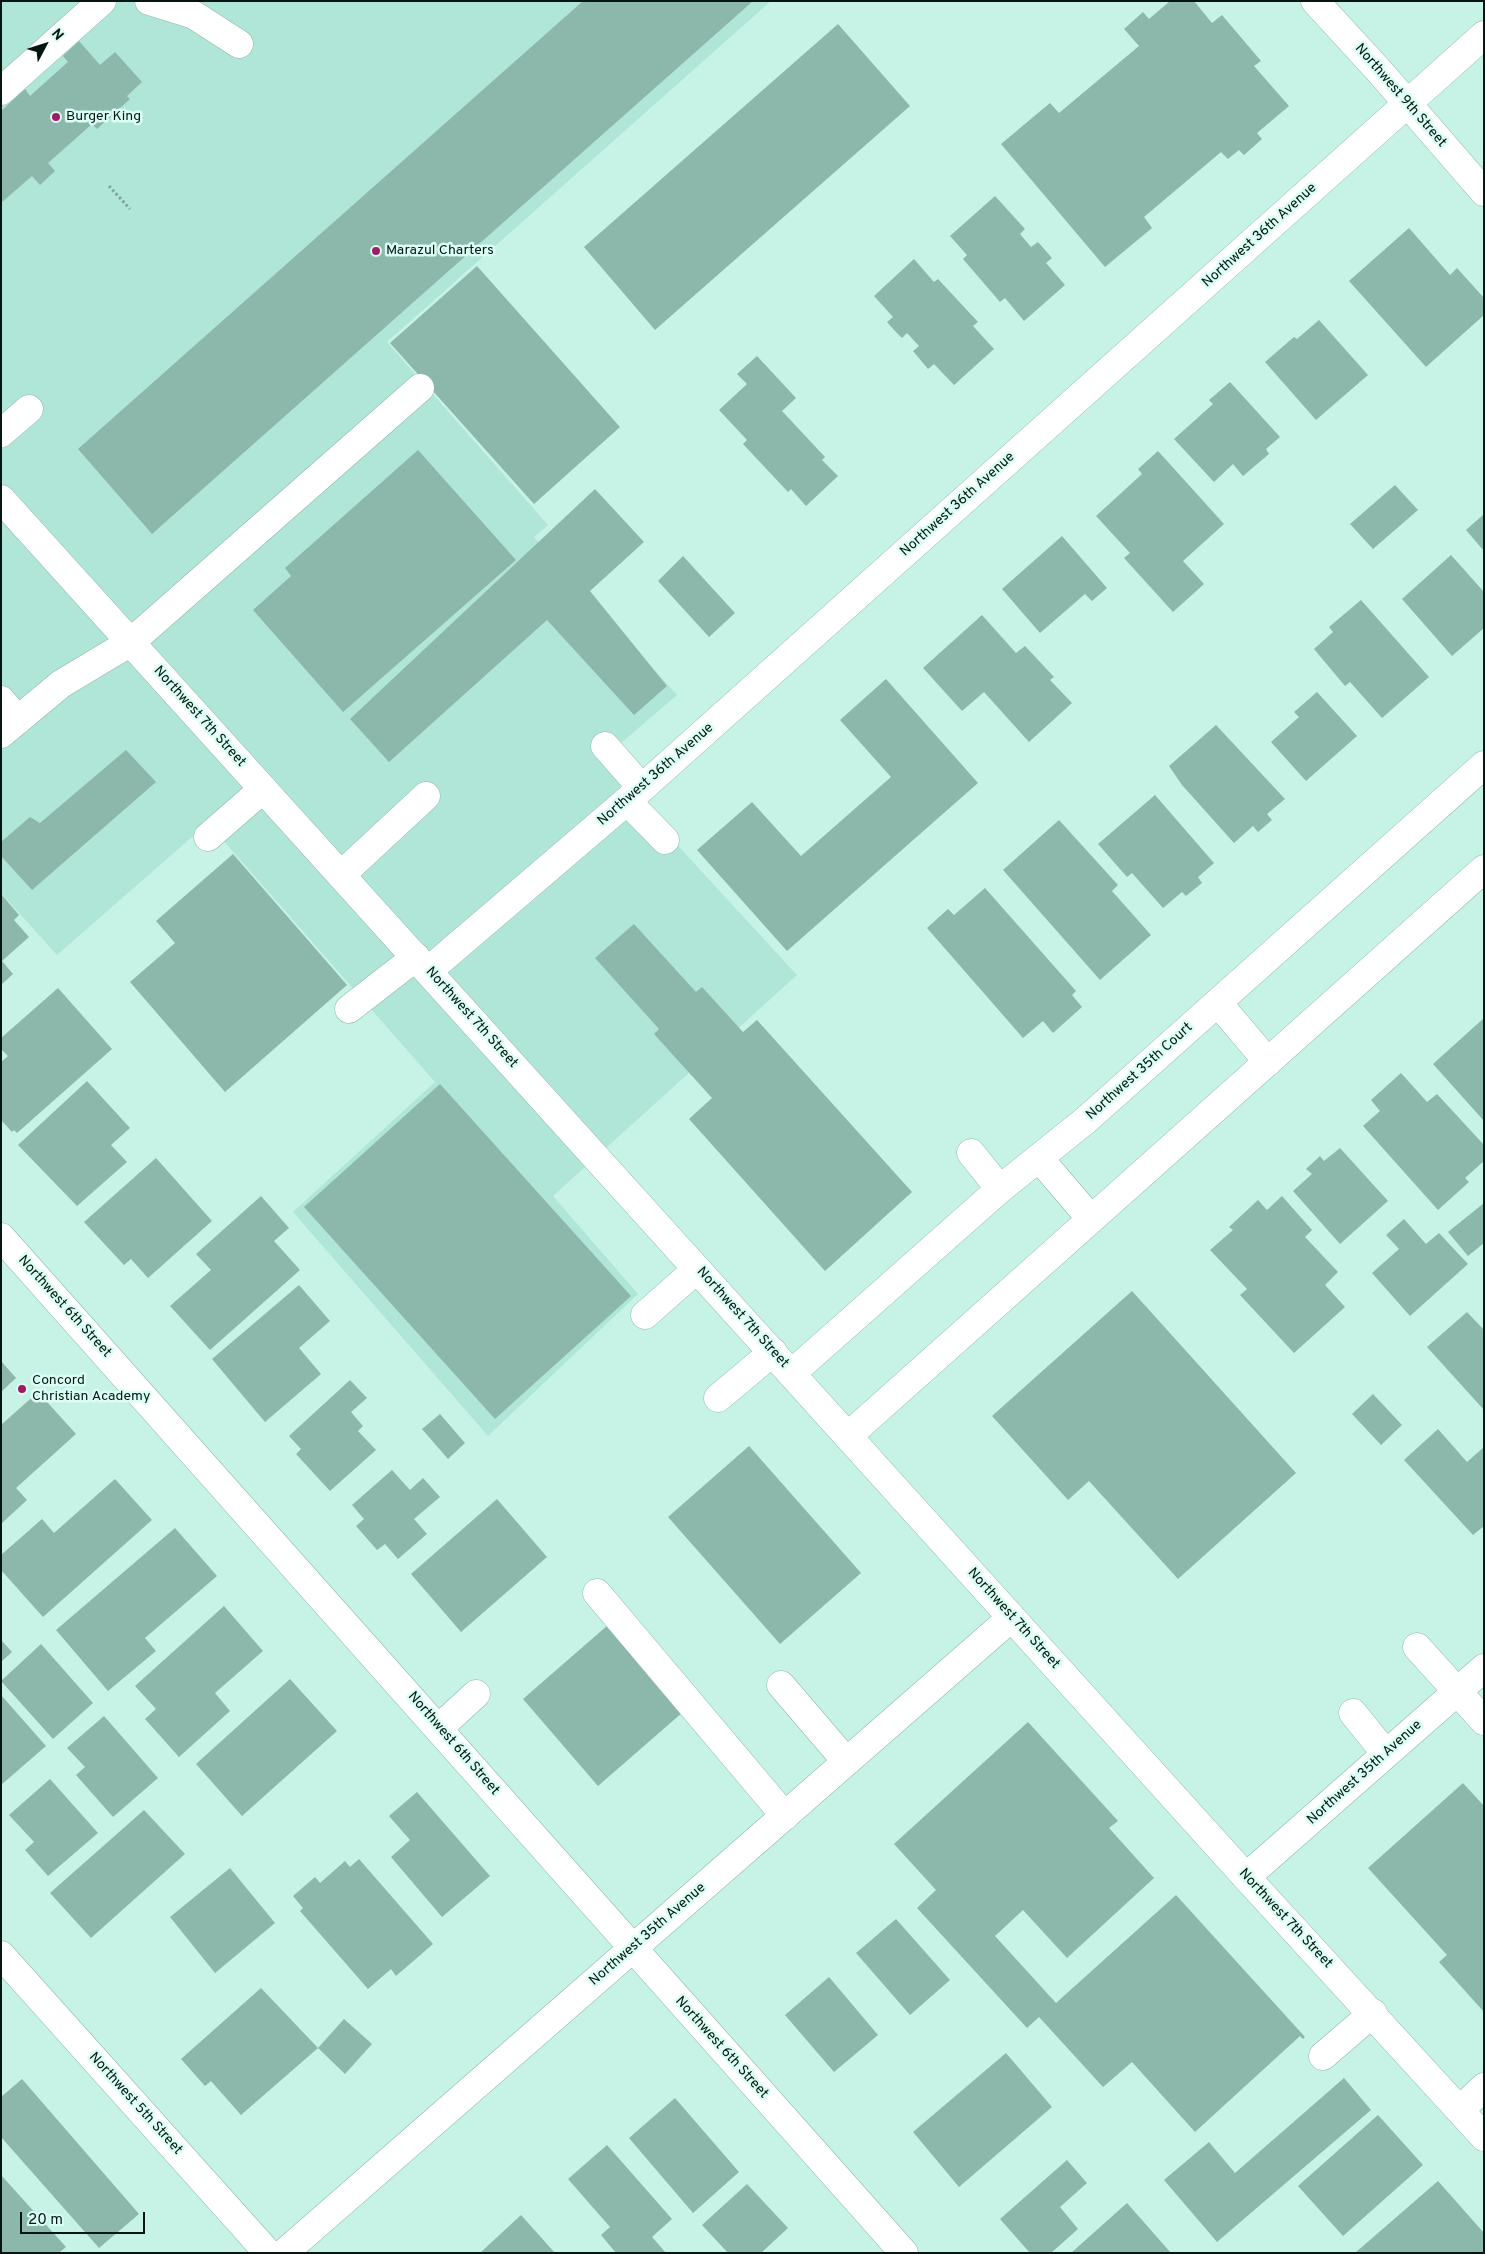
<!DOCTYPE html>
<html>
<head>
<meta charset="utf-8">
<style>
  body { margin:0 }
  #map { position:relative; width:1485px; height:2254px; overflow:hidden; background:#c6f3e6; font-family:Overpass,sans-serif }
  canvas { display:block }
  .frame { position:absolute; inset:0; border:2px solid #051611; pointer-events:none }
  .north { position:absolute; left:20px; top:20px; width:50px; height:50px; -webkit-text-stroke:4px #dafef3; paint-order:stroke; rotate:50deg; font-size:14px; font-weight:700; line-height:20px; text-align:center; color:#051611 }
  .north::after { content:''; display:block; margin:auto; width:18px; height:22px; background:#051611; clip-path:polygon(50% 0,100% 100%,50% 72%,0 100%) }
  .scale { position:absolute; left:20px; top:2212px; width:125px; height:22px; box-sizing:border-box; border:2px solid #051611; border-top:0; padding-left:6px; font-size:15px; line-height:18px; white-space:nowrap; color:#051611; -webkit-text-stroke:4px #dafef3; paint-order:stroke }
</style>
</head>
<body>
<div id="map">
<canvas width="1485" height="2254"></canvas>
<div class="frame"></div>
<div class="north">N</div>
<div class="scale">20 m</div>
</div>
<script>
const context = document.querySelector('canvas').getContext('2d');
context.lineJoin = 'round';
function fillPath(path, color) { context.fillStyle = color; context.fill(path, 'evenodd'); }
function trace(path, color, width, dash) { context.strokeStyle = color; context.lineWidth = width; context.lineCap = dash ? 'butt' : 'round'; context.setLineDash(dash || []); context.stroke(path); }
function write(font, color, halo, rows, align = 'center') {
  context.font = font + ' Overpass,sans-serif'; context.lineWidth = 5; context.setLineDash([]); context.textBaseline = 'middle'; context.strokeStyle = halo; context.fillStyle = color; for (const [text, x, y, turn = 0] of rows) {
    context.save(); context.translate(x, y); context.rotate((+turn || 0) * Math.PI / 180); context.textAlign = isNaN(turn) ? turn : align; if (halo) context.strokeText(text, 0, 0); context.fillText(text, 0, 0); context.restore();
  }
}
fillPath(new Path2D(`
  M 1,1 L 771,1 L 387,342 L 548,525 L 534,537 L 677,695 L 600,761 L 797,975 L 553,1196 L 638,1294 L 488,1436 L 293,1212 L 435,1082 L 208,823 L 57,955 L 1,893 Z`), '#b0e6d7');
fillPath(new Path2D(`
  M 583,1 L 753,1 L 152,534 L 78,449 Z
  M 1170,1 L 1194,1 L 1212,23 L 1222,15 L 1261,61 L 1254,66 L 1289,106 L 1257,133 L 1262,139 L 1244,155 L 1239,150 L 1228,159 L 1221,152 L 1144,217 L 1152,228 L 1105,267 L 1001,144 L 1050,103 L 1059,113 L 1139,46 L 1124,29 L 1143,12 L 1149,19 Z
  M 838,24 L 910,106 L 655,330 L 584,247 Z
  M 79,41 L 100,65 L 115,52 L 142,82 L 127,96 L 130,99 L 97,129 L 92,124 L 48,163 L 55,171 L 40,185 L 32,176 L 1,203 L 1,111 L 25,89 L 30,96 L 68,62 L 63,56 Z
  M 995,196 L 1025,229 L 1020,234 L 1031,247 L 1038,242 L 1052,258 L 1046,263 L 1065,285 L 1024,321 L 1005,298 L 1000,302 L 963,259 L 967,255 L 950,236 Z
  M 1409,228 L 1450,275 L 1457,268 L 1484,298 L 1484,315 L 1426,367 L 1349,281 Z
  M 914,259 L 934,282 L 938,279 L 978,322 L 973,326 L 994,349 L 954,385 L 934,364 L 928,369 L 913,351 L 919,346 L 907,333 L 902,338 L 894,330 L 887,322 L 893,317 L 874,296 Z
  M 477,266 L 620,427 L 534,504 L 390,343 Z
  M 1319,320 L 1368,375 L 1316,420 L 1265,362 L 1294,337 L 1297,339 Z
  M 757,356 L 796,398 L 782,411 L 825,457 L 822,460 L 838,476 L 806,506 L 791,489 L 788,492 L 743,444 L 747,440 L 719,410 L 747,384 L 737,374 Z
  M 1230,382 L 1280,437 L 1266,449 L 1269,454 L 1243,476 L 1233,464 L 1214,482 L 1174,439 L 1213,404 L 1209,400 Z
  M 418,450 L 516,560 L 343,712 L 253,610 L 291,576 L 285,568 Z
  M 1158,451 L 1224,524 L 1183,561 L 1204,584 L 1173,612 L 1124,558 L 1130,553 L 1096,516 L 1142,474 L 1138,469 Z
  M 1395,485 L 1418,510 L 1373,549 L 1350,524 Z
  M 595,489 L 644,542 L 590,591 L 667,686 L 634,715 L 547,620 L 389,762 L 350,719 Z
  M 1484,514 L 1484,551 L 1466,530 Z
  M 1062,536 L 1107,588 L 1092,601 L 1085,594 L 1040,633 L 1002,589 Z
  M 1451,555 L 1484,592 L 1484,628 L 1452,656 L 1402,599 Z
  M 683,556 L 735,613 L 709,637 L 658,581 Z
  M 1361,600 L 1429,677 L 1382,718 L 1350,682 L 1345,686 L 1314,649 L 1333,632 L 1329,627 Z
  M 982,615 L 1016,653 L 1025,646 L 1054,677 L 1050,680 L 1072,703 L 1029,742 L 984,692 L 962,711 L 923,668 Z
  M 886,679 L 978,783 L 787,951 L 697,850 L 752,802 L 801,856 L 891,777 L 840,720 Z
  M 1317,692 L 1357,736 L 1306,781 L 1271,742 L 1299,717 L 1294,712 Z
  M 1216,725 L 1285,799 L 1267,814 L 1272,820 L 1258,832 L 1253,826 L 1234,843 L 1182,785 L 1169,766 Z
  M 126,750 L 156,782 L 32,890 L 1,856 L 1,842 L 30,817 L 40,823 Z
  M 1155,795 L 1214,863 L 1198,877 L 1202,883 L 1186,896 L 1182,892 L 1163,908 L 1132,873 L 1127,877 L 1098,844 Z
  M 1059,820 L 1118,885 L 1112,891 L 1151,935 L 1100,980 L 1003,870 Z
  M 233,854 L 347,985 L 225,1092 L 130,982 L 175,943 L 156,921 Z
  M 985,888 L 1076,991 L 1072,995 L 1082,1007 L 1053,1033 L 1043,1021 L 1023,1038 L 927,928 L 948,909 L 954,915 Z
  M 1,894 L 19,915 L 14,920 L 29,937 L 2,961 L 13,974 L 1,985 Z
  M 634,924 L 696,992 L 702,987 L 743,1032 L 757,1020 L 912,1192 L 825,1271 L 689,1119 L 712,1098 L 654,1034 L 659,1029 L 595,958 Z
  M 58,988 L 112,1049 L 17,1133 L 14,1130 L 12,1132 L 1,1120 L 1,1062 L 8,1056 L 1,1049 L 1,1038 Z
  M 1484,1018 L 1484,1121 L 1433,1064 Z
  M 1401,1073 L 1427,1102 L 1437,1094 L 1484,1145 L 1484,1161 L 1465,1178 L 1469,1182 L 1438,1210 L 1363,1126 L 1380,1111 L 1371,1100 Z
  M 87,1081 L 130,1128 L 111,1145 L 127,1162 L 77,1206 L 18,1145 Z
  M 440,1084 L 631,1296 L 495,1419 L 304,1207 Z
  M 1340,1148 L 1388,1201 L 1340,1244 L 1293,1191 L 1312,1174 L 1306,1169 L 1320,1156 L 1324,1161 Z
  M 156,1158 L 212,1221 L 148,1278 L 131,1259 L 124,1265 L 84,1222 Z
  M 261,1196 L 289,1228 L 274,1241 L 300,1270 L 210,1350 L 170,1306 L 211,1270 L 196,1254 Z
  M 1282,1196 L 1312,1230 L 1305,1237 L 1338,1272 L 1325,1285 L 1345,1307 L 1294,1353 L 1240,1295 L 1247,1289 L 1210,1250 L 1233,1230 L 1229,1227 L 1258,1200 L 1267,1210 Z
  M 1484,1203 L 1484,1243 L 1468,1256 L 1448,1232 Z
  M 1404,1219 L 1426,1244 L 1439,1233 L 1468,1264 L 1410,1316 L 1372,1273 L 1399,1249 L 1386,1235 Z
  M 299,1285 L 330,1321 L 299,1348 L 321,1374 L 265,1422 L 212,1359 Z
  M 1132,1291 L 1296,1473 L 1178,1579 L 1089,1481 L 1068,1500 L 992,1416 Z
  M 1467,1312 L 1484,1330 L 1484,1410 L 1427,1347 Z
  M 1,1361 L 16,1378 L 1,1392 Z
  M 350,1380 L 367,1398 L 351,1412 L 363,1426 L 358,1431 L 376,1450 L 330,1491 L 296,1454 L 301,1449 L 289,1436 Z
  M 38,1392 L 76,1434 L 16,1488 L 27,1500 L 1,1524 L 1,1425 Z
  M 1373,1394 L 1402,1425 L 1381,1445 L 1352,1414 Z
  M 440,1414 L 465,1443 L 448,1459 L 422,1429 Z
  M 1438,1429 L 1467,1462 L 1484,1447 L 1484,1526 L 1473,1535 L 1404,1460 Z
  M 749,1446 L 861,1573 L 780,1644 L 668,1517 Z
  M 392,1470 L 410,1490 L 423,1478 L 440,1497 L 414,1519 L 427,1534 L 398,1559 L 385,1544 L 377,1550 L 356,1526 L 364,1519 L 352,1505 Z
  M 115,1479 L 152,1520 L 43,1617 L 1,1570 L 1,1555 L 42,1519 L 54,1533 Z
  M 497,1499 L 547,1557 L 461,1632 L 411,1574 Z
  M 175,1528 L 217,1576 L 145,1638 L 156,1651 L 108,1691 L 56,1630 Z
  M 224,1606 L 263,1651 L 215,1693 L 230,1711 L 179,1757 L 145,1719 L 156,1709 L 135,1686 Z
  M 608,1625 L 683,1712 L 598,1786 L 523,1699 Z
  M 1,1640 L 12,1652 L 1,1662 Z
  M 41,1644 L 93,1703 L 53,1739 L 1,1681 Z
  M 290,1679 L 337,1731 L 242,1816 L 196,1764 Z
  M 1,1695 L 46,1746 L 1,1785 Z
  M 104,1716 L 158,1778 L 113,1817 L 76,1775 L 85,1767 L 67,1748 Z
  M 1028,1722 L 1118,1821 L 1109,1828 L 1154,1878 L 1067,1958 L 1023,1910 L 995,1936 L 1056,2003 L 1176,1895 L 1305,2037 L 1303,2039 L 1300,2036 L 1195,2132 L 1132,2062 L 1103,2087 L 1039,2017 L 1027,2028 L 917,1908 L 936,1890 L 894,1844 Z
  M 50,1779 L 98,1833 L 48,1876 L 25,1850 L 34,1842 L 9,1815 Z
  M 1463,1783 L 1484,1806 L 1484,2012 L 1439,1962 L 1447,1955 L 1368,1868 Z
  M 417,1792 L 490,1876 L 442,1917 L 391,1857 L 410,1840 L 389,1816 Z
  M 144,1810 L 185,1854 L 91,1938 L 50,1893 Z
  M 359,1859 L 433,1944 L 396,1976 L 391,1969 L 368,1989 L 300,1911 L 303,1908 L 293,1896 L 315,1877 L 320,1883 L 345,1861 L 350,1867 Z
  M 230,1868 L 275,1923 L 215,1973 L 170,1917 Z
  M 896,1919 L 950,1980 L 910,2015 L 856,1953 Z
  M 829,1977 L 878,2035 L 834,2072 L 785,2015 Z
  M 261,1988 L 318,2048 L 241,2115 L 211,2081 L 205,2086 L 181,2059 Z
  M 344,2019 L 372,2044 L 345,2074 L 318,2048 Z
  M 1006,2053 L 1052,2107 L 959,2187 L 913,2132 Z
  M 1344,2078 L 1371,2110 L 1217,2242 L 1164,2180 L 1209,2142 L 1235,2173 Z
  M 22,2079 L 139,2214 L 99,2248 L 1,2137 L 1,2097 Z
  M 675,2098 L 739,2172 L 693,2213 L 629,2138 Z
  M 1378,2115 L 1423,2165 L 1343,2236 L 1298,2186 Z
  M 607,2145 L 672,2219 L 652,2237 L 666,2253 L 616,2253 L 601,2235 L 610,2227 L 568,2179 Z
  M 1067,2160 L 1087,2183 L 1060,2207 L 1078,2229 L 1051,2253 L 1030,2253 L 1000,2219 Z
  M 1,2175 L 66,2247 L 59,2253 L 1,2253 Z
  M 1438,2181 L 1484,2233 L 1484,2253 L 1355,2253 Z
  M 747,2184 L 788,2228 L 761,2253 L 728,2253 L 702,2225 Z
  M 1127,2203 L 1171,2253 L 1071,2253 Z
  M 521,2215 L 555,2253 L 480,2253 Z`), '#8cb7ab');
const minor = new Path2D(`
  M 149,1 L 194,15 L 239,44
  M 1315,1 L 1381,73 L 1484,192
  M 1,91 L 102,1
  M 1,433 L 29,409
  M 1,700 L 18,720
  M 1,734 L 61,684 L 131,642 L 420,388
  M 605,746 L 642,788
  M 627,801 L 665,840
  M 208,837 L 263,789
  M 341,875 L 426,796
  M 428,971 L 642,788 L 1484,35
  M 1218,1003 L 1268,1062
  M 349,1009 L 416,957
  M 971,1153 L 1000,1189
  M 1039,1158 L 1091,1219
  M 1,1237 L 904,2253
  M 645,1315 L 697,1269
  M 792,1373 L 1000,1189 L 1086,1120 L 1484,765
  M 718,1398 L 773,1352
  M 848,1436 L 1484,869
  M 597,1593 L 785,1816
  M 1417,1647 L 1484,1721
  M 781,1685 L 846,1761
  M 1353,1713 L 1386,1754
  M 439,1728 L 476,1694
  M 1246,1877 L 1484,1668
  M 1,1955 L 268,2253
  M 1323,2056 L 1373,2013
  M 1460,2110 L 1484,2087
  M 284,2253 L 1011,1618`);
const major = new Path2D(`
  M 1,499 L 1246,1877 L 1484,2137`);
trace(minor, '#8db8ac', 29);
trace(major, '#8db8ac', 29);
trace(new Path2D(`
  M 109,186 L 130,209`), '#81a49a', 3, [2.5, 2.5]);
trace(minor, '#fff', 28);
trace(major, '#fff', 28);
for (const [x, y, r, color] of [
  [56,117,5,"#a11a66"],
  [376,251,5,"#a11a66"],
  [22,1389,5,"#a11a66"]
]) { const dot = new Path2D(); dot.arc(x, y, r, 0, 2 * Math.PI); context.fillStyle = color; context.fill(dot); trace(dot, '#dafef3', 2); }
write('14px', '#051611', '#dafef3', [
  ["Northwest 9th Street",1400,96,49],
  ["Northwest 36th Avenue",1260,236,-42],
  ["Northwest 36th Avenue",958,505,-42],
  ["Northwest 7th Street",199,717,48],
  ["Northwest 36th Avenue",656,775,-41],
  ["Northwest 7th Street",471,1018,48],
  ["Northwest 35th Court",1140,1072,-42],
  ["Northwest 6th Street",64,1307,48],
  ["Northwest 7th Street",742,1318,48],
  ["Northwest 7th Street",1013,1619,48],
  ["Northwest 6th Street",453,1744,49],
  ["Northwest 35th Avenue",1365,1773,-42],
  ["Northwest 7th Street",1285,1919,47],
  ["Northwest 35th Avenue",648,1935,-41],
  ["Northwest 6th Street",721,2048,48],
  ["Northwest 5th Street",135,2104,48]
]);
write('14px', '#051611', '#dafef3', [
  ["Burger King",66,117],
  ["Marazul Charters",386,251],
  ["Concord",32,1381],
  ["Christian Academy",32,1397]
], 'left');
</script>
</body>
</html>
